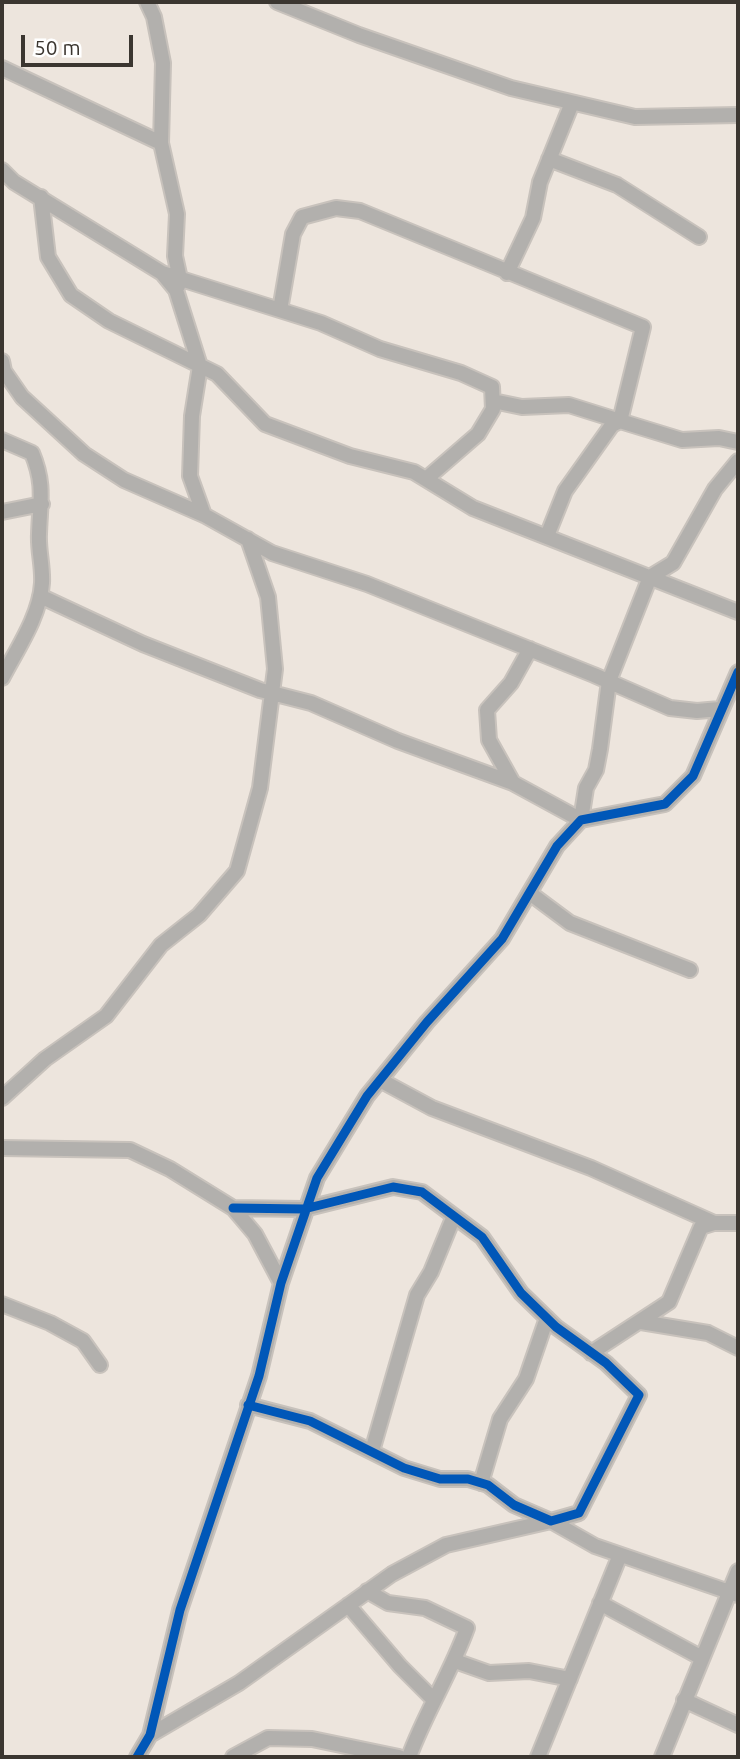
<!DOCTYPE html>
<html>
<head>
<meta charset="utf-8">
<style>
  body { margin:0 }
  #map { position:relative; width:740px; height:1759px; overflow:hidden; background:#ede5dd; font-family:Ubuntu,sans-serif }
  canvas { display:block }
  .frame { position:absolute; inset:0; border:4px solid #3b3630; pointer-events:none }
  .scale { position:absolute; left:21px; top:35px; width:112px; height:32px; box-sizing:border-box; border:4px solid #3b3630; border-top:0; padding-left:9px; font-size:21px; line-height:24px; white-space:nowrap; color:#3b3630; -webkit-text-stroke:5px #fff; paint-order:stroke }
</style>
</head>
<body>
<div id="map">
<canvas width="740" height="1759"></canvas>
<div class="frame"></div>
<div class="scale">50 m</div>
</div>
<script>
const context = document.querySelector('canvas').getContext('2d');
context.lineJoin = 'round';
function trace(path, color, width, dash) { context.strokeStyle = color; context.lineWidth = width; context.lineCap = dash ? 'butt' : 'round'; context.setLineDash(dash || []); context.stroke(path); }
const minor = new Path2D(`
  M 147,2 L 154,17 L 163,63 L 161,143 L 177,214 L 175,256 L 180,279 L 178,286
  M 277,2 L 359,35 L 511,88 L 635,117 L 738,115
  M 2,68 L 161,143
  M 549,159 L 617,185 L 699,237
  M 2,170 L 14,182 L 162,273 L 176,290 L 200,366 L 192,416 L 190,476 L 204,515
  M 41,197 L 48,257 L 71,295 L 109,321 L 217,374 L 265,424 L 350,456 L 414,472 L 473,508 L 738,612
  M 162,273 L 321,323 L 380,349 L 461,373 L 492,387 L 493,409 L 478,434 L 426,479
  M 507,273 L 533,218 L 540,182 L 572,103
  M 280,310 L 293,234 L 302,217 L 336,208 L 360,211 L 643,327 L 620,421 L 569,405 L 522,407 L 493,401
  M 2,361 L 4,371 L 22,397 L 84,454 L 124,480 L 204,515 L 272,553 L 367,584 L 594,675 L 670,708 L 697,711 L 720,709
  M 2,440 L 32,453 C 45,484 40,502 39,534 C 38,550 43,566 42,583 C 40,616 17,649 2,678
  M 2,512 L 42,504
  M 547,536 L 565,491 L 612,425 L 620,421 L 682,440 L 719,438 L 738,442
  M 40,596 L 143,644 L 260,690 L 311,703 L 398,741 L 513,783 L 581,820
  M 513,783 L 489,740 L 487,710 L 511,683 L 530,649
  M 581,820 L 586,788 L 596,770 L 600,749 L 609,681 L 650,577 L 673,563 L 715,489 L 738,461
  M 531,894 L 570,923 L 690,970
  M 380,1080 L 432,1108 L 591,1168 L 714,1223
  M 2,1098 L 45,1059 L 106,1016 L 161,945 L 199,915 L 237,871 L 260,788 L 275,669 L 268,597 L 248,539
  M 2,1148 L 130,1150 L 170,1169 L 233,1208 L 255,1234 L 281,1283
  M 233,1208 L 304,1209 L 393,1187 L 422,1192 L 482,1237 L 521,1293 L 556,1327 L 606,1363 L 639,1395 L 579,1513 L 551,1521 L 514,1505 L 488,1485 L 468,1479 L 440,1479 L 404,1468 L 310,1421 L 248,1405
  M 2,1304 L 50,1323 L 83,1341 L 100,1365
  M 641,1322 L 708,1333 L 738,1348
  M 591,1353 L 669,1302 L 701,1227 L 714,1223 L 738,1223
  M 372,1451 L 417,1295 L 431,1272 L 454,1216
  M 481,1483 L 500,1419 L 526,1379 L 547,1318
  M 367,1591 L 388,1603 L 425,1608 L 467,1628 C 451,1673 425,1713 409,1757
  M 600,1603 L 702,1658
  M 348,1605 L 400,1666 L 434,1700
  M 455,1661 L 489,1673 L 529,1671 L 570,1679
  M 684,1700 L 738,1725
  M 150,1735 L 239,1683 L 392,1574 L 446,1545 L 551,1521 L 595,1546 L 738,1595
  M 137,1757 L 150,1735 L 180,1610 L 259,1376 L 281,1283 L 317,1178 L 367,1096 L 427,1022 L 502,939 L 557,846 L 581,820 L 665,804 L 693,776 L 738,672
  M 233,1757 L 268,1738 L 312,1739 L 399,1757
  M 538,1757 L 620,1555
  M 662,1757 L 738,1571`);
trace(minor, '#c8c2bc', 18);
trace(minor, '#b2b0ad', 14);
trace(new Path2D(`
  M 233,1208 L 304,1209 L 393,1187 L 422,1192 L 482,1237 L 521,1293 L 556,1327 L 606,1363 L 639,1395 L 579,1513 L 551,1521 L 514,1505 L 488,1485 L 468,1479 L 440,1479 L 404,1468 L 310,1421 L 248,1405
  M 137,1757 L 150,1735 L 180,1610 L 259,1376 L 281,1283 L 317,1178 L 367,1096 L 427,1022 L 502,939 L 557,846 L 581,820 L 665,804 L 693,776 L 738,672`), '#0057b8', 9);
</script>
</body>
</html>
